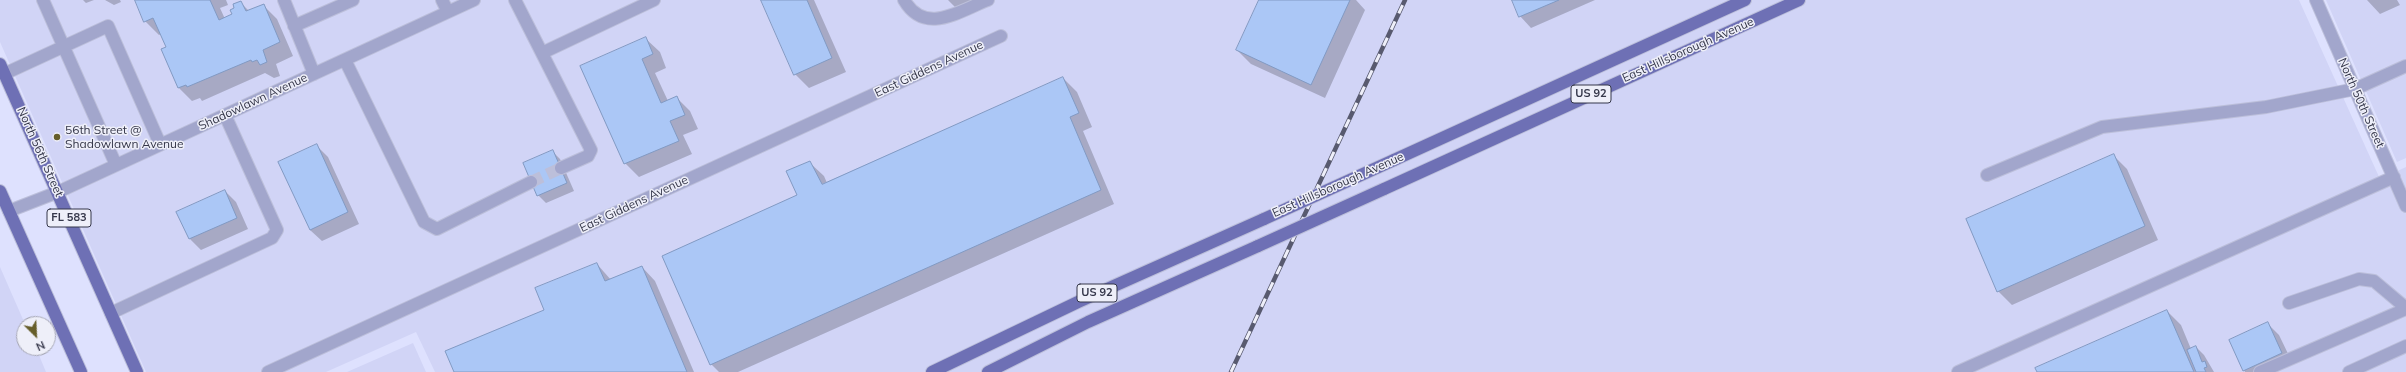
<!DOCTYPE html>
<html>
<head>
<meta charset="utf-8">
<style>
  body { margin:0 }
  #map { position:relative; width:2406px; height:372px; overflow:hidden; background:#dee1fe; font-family:Mulish,sans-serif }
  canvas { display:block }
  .north { position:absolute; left:16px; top:316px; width:40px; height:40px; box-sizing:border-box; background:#eeeff9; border:1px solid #a4a5b3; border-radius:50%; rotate:156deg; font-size:11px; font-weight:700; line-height:16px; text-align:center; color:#35374a }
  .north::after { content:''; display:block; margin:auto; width:14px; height:18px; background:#665e2b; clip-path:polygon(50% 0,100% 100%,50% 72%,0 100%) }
</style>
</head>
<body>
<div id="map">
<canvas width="2406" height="372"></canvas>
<div class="north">N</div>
</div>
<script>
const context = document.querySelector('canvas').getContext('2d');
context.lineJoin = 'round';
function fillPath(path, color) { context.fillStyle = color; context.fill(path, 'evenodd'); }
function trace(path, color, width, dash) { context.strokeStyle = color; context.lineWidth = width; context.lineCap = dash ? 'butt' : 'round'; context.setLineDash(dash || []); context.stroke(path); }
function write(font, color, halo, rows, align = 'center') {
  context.font = font + ' Mulish,sans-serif'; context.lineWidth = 3; context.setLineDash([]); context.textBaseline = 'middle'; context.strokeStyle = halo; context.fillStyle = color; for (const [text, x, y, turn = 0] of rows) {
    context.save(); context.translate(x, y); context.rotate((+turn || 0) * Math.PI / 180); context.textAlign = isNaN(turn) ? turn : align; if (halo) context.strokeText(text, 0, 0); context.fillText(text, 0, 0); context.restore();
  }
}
fillPath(new Path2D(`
  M 0,0 L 2299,0 L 2380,179 L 2406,167 L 2406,372 L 435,372 L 416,332 L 326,372 L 146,372 L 0,42 Z
  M 2326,0 L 2406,0 L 2406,158 L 2397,162 Z
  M 0,267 L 25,324 L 24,348 L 36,348 L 46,372 L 0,372 Z
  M 413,343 L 426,372 L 347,372 Z`), '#d1d4f6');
fillPath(new Path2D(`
  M 83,0 L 94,0 L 86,3 Z
  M 105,0 L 120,0 L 121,2 L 114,5 Z
  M 136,0 L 226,0 L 228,5 L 220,8 L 225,19 L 233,15 L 241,3 L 249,11 L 263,5 L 277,19 L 293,56 L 276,64 L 280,76 L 274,78 L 265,73 L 202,101 L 200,98 L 192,101 L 178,87 L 167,47 L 161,34 L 159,35 L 145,21 Z
  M 762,0 L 814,0 L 846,72 L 809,88 L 795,74 Z
  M 948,0 L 982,0 L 958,10 Z
  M 1260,0 L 1356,0 L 1365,10 L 1325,98 L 1251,64 L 1237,50 Z
  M 1513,0 L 1595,0 L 1531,28 L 1520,16 Z
  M 2367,0 L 2397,0 L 2400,5 L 2380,14 Z
  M 646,39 L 660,52 L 666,68 L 655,73 L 668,101 L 677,98 L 690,111 L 698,129 L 683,135 L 692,154 L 639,177 L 625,163 L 581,66 Z
  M 1063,78 L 1077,92 L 1092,127 L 1083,131 L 1114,204 L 738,372 L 719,372 L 711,364 L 798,196 L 810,163 L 824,176 L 827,183 Z
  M 317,146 L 328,157 L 359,224 L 322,241 L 310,230 Z
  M 552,151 L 560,159 L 574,191 L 546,203 L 538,195 Z
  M 2113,155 L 2127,169 L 2158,240 L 2012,305 L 1998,291 L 1967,220 Z
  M 225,191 L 236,202 L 248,229 L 201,250 L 190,239 L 178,212 Z
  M 597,264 L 611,280 L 642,267 L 655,281 L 694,372 L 455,372 L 546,310 Z
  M 2167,311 L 2181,325 L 2191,349 L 2196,347 L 2204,355 L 2214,372 L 2038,372 Z
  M 2268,324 L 2279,335 L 2293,364 L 2276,372 L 2245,372 L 2244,370 Z`), '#0003');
const building = new Path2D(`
  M 135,0 L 210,0 L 219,20 L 232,14 L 230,10 L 234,8 L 233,4 L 241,1 L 246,11 L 264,4 L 280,42 L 263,50 L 267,62 L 260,65 L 257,60 L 252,62 L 251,60 L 187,87 L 186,85 L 178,88 L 161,49 L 166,47 L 153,18 L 144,22 Z
  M 761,0 L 807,0 L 832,58 L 794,75 Z
  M 1259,0 L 1350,0 L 1311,85 L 1236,50 Z
  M 1512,0 L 1559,0 L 1519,17 Z
  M 646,37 L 653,54 L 642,59 L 661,103 L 677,96 L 685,115 L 670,121 L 679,141 L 624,164 L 580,66 Z
  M 1063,77 L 1079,113 L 1070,117 L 1101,190 L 710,365 L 662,256 L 797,195 L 786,171 L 810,161 L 822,184 Z
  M 317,144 L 348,212 L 310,230 L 278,162 Z
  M 553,150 L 567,183 L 537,196 L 523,163 Z
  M 2114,154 L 2145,226 L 1997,292 L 1966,219 Z
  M 225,190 L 237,218 L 189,239 L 176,212 Z
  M 597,263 L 605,281 L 642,266 L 687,372 L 454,372 L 445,351 L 544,310 L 535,288 Z
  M 2167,310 L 2194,372 L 2037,372 L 2035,368 Z
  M 2268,322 L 2282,353 L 2243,371 L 2229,340 Z
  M 2196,346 L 2202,362 L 2205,361 L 2207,367 L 2204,368 L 2206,372 L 2196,372 L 2187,350 Z`);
fillPath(building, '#abc7f6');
trace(building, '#829ac3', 1);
trace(new Path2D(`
  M 531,182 L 561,168`), '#bcbfda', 12, [12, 6]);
const minor = new Path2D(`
  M 43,0 L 116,165
  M 284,0 L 314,74
  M 442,0 L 448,12
  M 515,0 L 591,150 L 588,156 L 561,168
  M 904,0 C 925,36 959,11 988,0
  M 2316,0 L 2406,206
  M 294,26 L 353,0
  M 542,53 L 654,0
  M 345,60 L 424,222 L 437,229 L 531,182
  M 4,74 L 108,26 L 160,144
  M 1987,175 L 2102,127 L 2266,107 L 2355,89 L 2406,66
  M 9,211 L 58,192 L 474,0
  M 2289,303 L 2359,279 L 2374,281 L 2406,308
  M 111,313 L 272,238 L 277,230 L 225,115
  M 268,372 L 1001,36
  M 1958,372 L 2394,177
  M 2260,372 L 2406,309
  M 2349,372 L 2406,346`);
const major = new Path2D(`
  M 0,64 L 137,372
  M 1394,160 L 1745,0
  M 1384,189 L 1799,0
  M 0,191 L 81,372
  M 932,372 L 1078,302 L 1264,219
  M 988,372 L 1088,322 L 1258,246`);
trace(minor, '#bcbfda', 14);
trace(major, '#bcbfda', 14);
trace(minor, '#a2a6cc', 12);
trace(major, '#6e70b5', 12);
const rail = new Path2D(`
  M 1231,372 L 1405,0`);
trace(rail, '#585a6f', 4.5);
trace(rail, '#eeeff9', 3, [9]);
const majorBridge = new Path2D(`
  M 1264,219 L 1394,160
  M 1258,246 L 1384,189`);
trace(majorBridge, '#bcbfda', 14, []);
trace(majorBridge, '#6e70b5', 12);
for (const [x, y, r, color] of [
  [57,137,4,"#665e2b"]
]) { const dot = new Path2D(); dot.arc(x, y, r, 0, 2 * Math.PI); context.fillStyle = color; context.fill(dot); trace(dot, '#eeeff9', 1.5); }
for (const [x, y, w] of [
  [1591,94,40],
  [69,218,44],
  [1097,293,40]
]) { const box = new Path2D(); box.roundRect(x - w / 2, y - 9, w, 18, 3); context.fillStyle = '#eeeff9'; context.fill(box); trace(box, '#35374a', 1); }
write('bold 11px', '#35374a', null, [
  ["US 92",1591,94],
  ["FL 583",69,218],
  ["US 92",1097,293]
]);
write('12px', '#35374a', '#eeeff9', [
  ["East Hillsborough Avenue",1688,50,-24],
  ["East Giddens Avenue",929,69,-25],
  ["Shadowlawn Avenue",253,102,-25],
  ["North 50th Street",2361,103,66],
  ["North 56th Street",40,152,66],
  ["East Hillsborough Avenue",1338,185,-24],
  ["East Giddens Avenue",634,204,-25]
]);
write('12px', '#35374a', '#eeeff9', [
  ["56th Street @",65,130],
  ["Shadowlawn Avenue",65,144]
], 'left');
</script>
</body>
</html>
